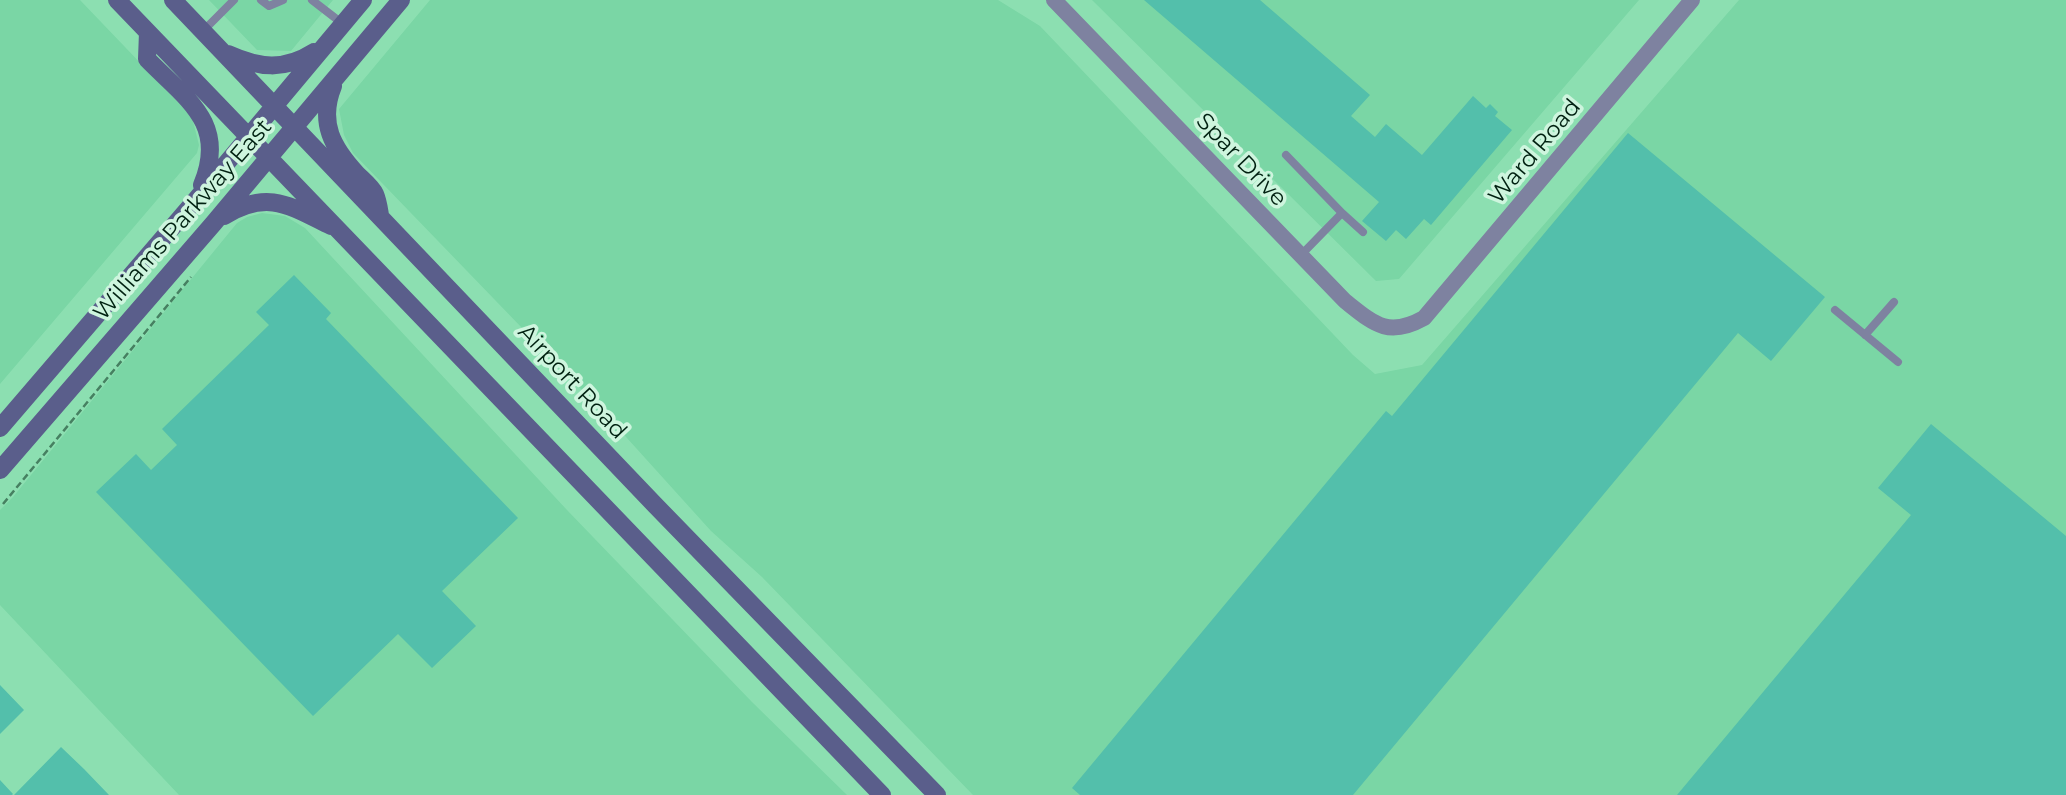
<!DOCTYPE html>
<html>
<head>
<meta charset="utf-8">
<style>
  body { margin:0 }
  canvas { display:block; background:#8cdfb1 }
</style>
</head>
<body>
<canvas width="2066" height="795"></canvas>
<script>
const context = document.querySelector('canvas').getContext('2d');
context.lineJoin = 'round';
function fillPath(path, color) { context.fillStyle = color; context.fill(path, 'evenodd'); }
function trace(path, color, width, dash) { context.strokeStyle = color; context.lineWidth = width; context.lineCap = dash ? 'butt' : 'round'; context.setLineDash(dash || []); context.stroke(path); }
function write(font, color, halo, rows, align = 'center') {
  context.font = font + ' Montserrat,sans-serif'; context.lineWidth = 7; context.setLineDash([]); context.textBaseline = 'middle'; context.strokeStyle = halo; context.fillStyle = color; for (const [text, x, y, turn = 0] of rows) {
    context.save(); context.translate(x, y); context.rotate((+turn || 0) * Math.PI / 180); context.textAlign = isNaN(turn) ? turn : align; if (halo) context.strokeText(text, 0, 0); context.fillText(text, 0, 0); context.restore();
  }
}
fillPath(new Path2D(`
  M 0,0 L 80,0 L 192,117 L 199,145 L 197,153 L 0,384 Z
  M 209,0 L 333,0 L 291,51 L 257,50 Z
  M 430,0 L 998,0 L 1040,26 L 1353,355 L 1375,374 L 1422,365 L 1739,0 L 2066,0 L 2066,795 L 973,795 L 762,577 L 711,531 L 608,417 L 353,153 L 344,135 L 339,109 Z
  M 1092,0 L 1639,0 L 1399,279 L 1376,281 Z
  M 262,213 L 285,216 L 305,228 L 567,510 L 752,702 L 847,795 L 179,795 L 0,605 L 0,510 L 13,497 L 237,223 L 247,217 Z`), '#7ad6a5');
fillPath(new Path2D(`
  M 1144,0 L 1260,0 L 1370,95 L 1351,116 L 1375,137 L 1386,124 L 1422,155 L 1473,96 L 1486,108 L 1490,104 L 1498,112 L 1495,116 L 1512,130 L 1431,225 L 1424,219 L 1406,239 L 1396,230 L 1386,241 L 1362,221 L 1379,202 Z
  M 1628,133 L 1825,297 L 1771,361 L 1738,333 L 1353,795 L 1080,795 L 1072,788 L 1386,411 L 1392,416 Z
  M 294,275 L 331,313 L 326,319 L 518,518 L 442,591 L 476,626 L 432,668 L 398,634 L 313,716 L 96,492 L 136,454 L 151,470 L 177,445 L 162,429 L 269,325 L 256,312 Z
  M 1931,424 L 2066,536 L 2066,795 L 1677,795 L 1911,515 L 1878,488 Z
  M 0,685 L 24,710 L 0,734 Z
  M 61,747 L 84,769 L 109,795 L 14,795 Z
  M 0,780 L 13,794 L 12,795 L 0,795 Z`), '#53bfab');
trace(new Path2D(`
  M 3,504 L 191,277`), '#468061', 2.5, [7, 3.5]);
trace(new Path2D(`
  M 261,0 L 269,6 L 283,0
  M 312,0 L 343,24
  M 203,31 L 234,0
  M 1286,155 L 1342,213
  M 1301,255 L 1342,213 L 1363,232
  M 1835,310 L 1898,362
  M 1865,335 L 1894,302`), '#7e82a0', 8);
trace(new Path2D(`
  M 1054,0 L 1345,301 C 1374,324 1388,338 1424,318 L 1692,0`), '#7e82a0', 16);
trace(new Path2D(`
  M 117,0 L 882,795
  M 173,0 L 655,505 L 937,795
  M 148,32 L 147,59 C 186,99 228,123 202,185
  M 228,54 C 259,68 284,71 314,52
  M 333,86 C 318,123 333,148 357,174 C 363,180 372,187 375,194 C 378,201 379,209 380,215
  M 224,216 C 268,189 290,206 331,226
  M 0,428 L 194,202 L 363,0
  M 0,470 L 213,224 L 401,0`), '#5a5e8b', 18);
write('23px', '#002111', '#cef5de', [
  ["Ward Road",1535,152,-50],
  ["Spar Drive",1241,160,46],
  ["Williams Parkway East",183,220,-49],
  ["Airport Road",572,382,47]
]);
</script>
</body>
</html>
